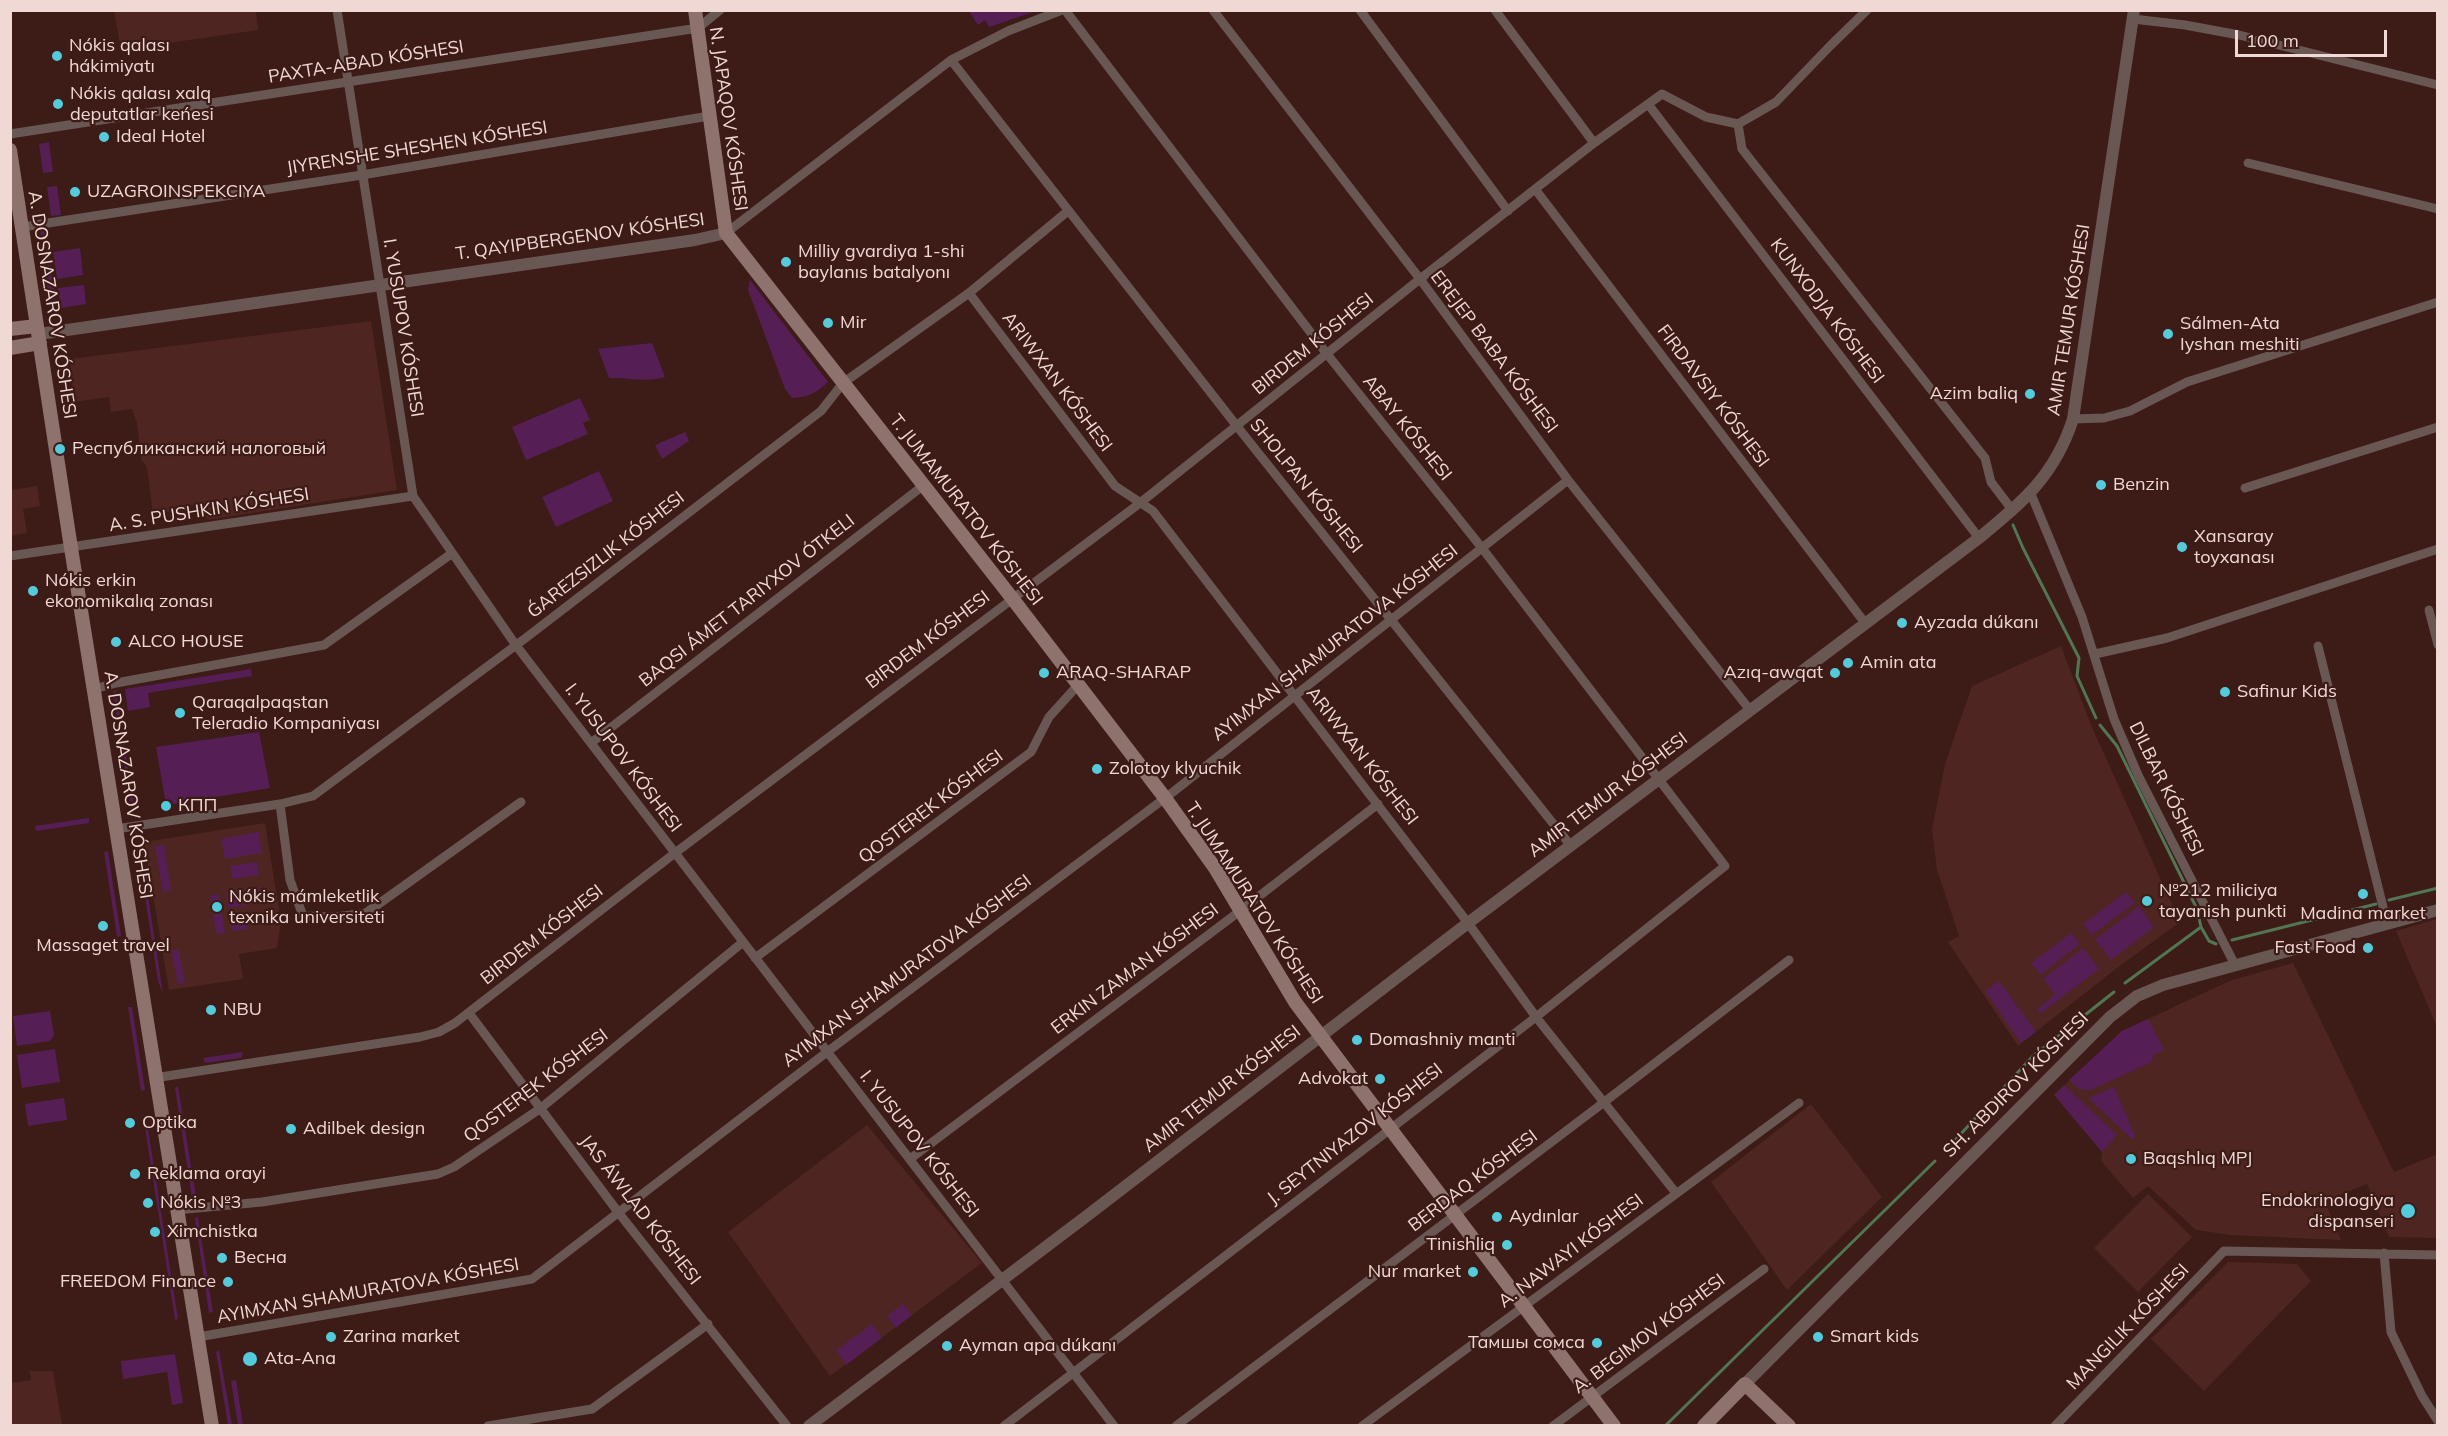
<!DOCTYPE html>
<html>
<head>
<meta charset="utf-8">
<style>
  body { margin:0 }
  #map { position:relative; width:2448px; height:1436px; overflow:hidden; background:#3d1b17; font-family:Mulish,sans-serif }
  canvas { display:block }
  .frame { position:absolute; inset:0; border:12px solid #f0d8d5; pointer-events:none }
  .scale { position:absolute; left:2235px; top:30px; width:152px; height:27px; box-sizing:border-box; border:3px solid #f0d8d5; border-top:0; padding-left:8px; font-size:18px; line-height:21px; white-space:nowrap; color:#f0d8d5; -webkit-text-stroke:4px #3d1b17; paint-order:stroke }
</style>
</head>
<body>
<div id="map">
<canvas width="2448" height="1436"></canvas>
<div class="frame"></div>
<div class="scale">100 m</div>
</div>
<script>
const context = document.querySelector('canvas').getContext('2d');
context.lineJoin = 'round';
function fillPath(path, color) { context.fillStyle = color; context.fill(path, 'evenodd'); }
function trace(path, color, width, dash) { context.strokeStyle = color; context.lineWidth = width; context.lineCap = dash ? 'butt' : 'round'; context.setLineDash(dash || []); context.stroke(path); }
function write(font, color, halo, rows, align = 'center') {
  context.font = font + ' Mulish,sans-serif'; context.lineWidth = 4.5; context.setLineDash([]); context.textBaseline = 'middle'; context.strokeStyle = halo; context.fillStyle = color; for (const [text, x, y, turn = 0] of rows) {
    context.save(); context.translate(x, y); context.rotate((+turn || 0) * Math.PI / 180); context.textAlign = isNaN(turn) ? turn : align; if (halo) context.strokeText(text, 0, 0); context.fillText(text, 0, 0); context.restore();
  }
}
fillPath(new Path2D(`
  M 114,11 L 256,11 L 258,30 L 121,50 Z
  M 371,321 L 397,490 L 207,520 L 203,503 L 182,507 L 182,510 L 153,514 L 147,467 L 141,459 L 137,423 L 132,409 L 111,412 L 109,397 L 74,402 L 70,359 Z
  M 37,486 L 40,506 L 23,509 L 27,533 L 11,536 L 11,490 Z
  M 2061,646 L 2091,725 L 2180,922 L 2113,971 L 2018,1046 L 1948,942 L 1959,936 L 1937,870 L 1932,829 L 1945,764 L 1972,686 Z
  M 265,823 L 281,922 L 277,948 L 239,954 L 243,979 L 169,990 L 144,842 Z
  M 2437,919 L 2438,919 L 2437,1027 L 2396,931 Z
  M 2293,963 L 2394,1172 L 2437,1154 L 2437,1238 L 2389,1237 L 2367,1184 L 2325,1201 L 2341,1240 L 2231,1235 L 2196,1230 L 2148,1186 L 2133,1198 L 2101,1161 L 2102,1152 L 2054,1095 L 2122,1031 L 2232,980 Z
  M 1811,1104 L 1882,1197 L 1787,1290 L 1711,1182 Z
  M 867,1125 L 982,1263 L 830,1376 L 728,1232 Z
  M 2148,1194 L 2192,1237 L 2138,1292 L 2094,1248 Z
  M 2228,1262 L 2297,1264 L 2311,1281 L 2204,1391 L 2151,1339 Z
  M 30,1371 L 53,1371 L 62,1425 L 11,1425 L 11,1383 L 31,1380 Z`), '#4e2521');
fillPath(new Path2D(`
  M 969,11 L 1036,11 L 989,27 L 985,20 L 978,25 Z
  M 49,142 L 53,172 L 43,173 L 39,144 Z
  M 57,186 L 61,215 L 51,216 L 47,187 Z
  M 40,229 L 46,229 L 56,305 L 50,301 L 48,294 Z
  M 80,248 L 83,275 L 57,279 L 53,252 Z
  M 750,280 L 828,382 C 816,393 809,397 792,398 L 785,389 L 748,290 Z
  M 84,285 L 86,304 L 61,308 L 58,288 Z
  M 652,343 L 665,377 C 646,383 628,377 609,378 L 598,349 Z
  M 580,398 L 590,420 L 583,423 L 588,434 L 526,460 L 512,427 Z
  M 685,432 L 689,441 L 662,459 L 655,445 Z
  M 599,471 L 613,501 L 556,527 L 542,497 Z
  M 251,669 L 252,676 L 148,693 L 150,707 L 128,711 L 125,689 Z
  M 116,690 L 135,813 L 132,813 L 113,692 Z
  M 259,732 L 270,788 L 173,804 L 171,800 L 165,799 L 156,747 Z
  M 89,818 L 89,823 L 36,831 L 35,826 Z
  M 259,832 L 262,853 L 225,859 L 221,839 Z
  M 164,845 L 171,890 L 163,892 L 155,846 Z
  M 141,850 L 163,994 L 158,981 L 138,851 Z
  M 108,851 L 121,936 L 117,937 L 104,852 Z
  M 257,862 L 259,875 L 232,879 L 230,866 Z
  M 259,887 L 261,902 L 228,908 L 226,893 Z
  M 2126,892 L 2135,903 L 2092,935 L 2083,924 Z
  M 219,894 L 225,933 L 216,934 L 210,896 Z
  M 2139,906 L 2154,927 L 2111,960 L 2095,940 Z
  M 246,912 L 248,929 L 232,931 L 230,915 Z
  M 2071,933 L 2080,944 L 2040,975 L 2031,963 Z
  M 2083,948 L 2099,969 L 2040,1014 L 2037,1010 L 2055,994 L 2043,979 Z
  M 171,950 L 179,950 L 185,983 L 178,984 Z
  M 1999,981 L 2036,1032 L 2021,1043 L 1985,991 Z
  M 128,1007 L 132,1007 L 145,1090 L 141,1091 Z
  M 50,1011 L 54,1035 L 50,1041 L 17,1046 L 13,1016 Z
  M 2148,1019 L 2164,1050 L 2152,1056 L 2154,1061 L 2090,1090 L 2079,1089 L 2069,1080 L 2122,1031 Z
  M 55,1049 L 60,1082 L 22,1088 L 17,1055 Z
  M 243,1052 L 241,1058 L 205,1063 L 203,1058 Z
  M 2064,1085 L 2117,1135 L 2102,1152 L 2054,1095 Z
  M 178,1086 L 197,1203 L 193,1204 L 175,1088 Z
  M 2114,1087 L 2136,1138 L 2131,1138 L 2088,1098 Z
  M 64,1098 L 67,1120 L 28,1126 L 25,1104 Z
  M 143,1115 L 146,1116 L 178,1319 L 175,1320 Z
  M 198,1217 L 213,1312 L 209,1313 L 195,1218 Z
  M 903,1304 L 912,1315 L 896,1328 L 887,1316 Z
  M 872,1324 L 882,1338 L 846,1365 L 836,1350 Z
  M 219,1350 L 232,1425 L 228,1425 L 216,1352 Z
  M 175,1354 L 183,1403 L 172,1405 L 167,1372 L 123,1379 L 121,1361 Z
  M 236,1380 L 243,1425 L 238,1425 L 231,1381 Z`), '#551e55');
trace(new Path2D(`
  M 2013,525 L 2023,548 L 2079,658 L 2077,676 L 2096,718
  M 2100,725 L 2117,746 L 2197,909 L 2201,927
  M 2389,900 L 2438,888
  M 2232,940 L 2376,904
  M 2125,983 L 2201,927 L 2209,941 L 2216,944
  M 1945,1151 L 2032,1057 L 2114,992
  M 1665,1426 L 1935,1161`), '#507654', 3);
trace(new Path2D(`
  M 337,10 L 413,496 L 515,644 L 1114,1426
  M 1213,10 L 1420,279 L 1568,480 L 1750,710
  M 1360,10 L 1508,211
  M 1495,10 L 1594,143
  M 2133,19 L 2185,25 L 2239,35 L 2438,85
  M 951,60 L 1236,425 L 1571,846
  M 1648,104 L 1979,538
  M 1738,124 L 1742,149 L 1985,458 L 1991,482 L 2013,511
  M 10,134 L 698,28 L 720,10
  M 2248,163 L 2438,209
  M 1535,189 L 1865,623
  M 22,227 L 362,175 L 709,116
  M 726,233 L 951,60 L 1008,31 L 1062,10
  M 969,293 L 1115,486 L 1153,511 L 1468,923 L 1536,1017 L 1676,1193
  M 2073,419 L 2104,418 L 2130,411 L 2187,382 L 2438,302
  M 2245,488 L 2438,427
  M 2031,494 L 2082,617 L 2114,719 L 2138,775 L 2235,965
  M 10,556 L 413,496
  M 2429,610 L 2438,645
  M 2318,646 L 2387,923
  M 2095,654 L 2167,638 L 2438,549
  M 94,689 L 116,683 L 324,645 L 451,554
  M 591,743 L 924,485
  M 280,804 L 290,880 L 303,916 L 336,917 L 366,913 L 521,802
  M 116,829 L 280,804 L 313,796 L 527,637 L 821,411 L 843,383 L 969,293 L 1068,211
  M 755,958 L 1031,752 L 1049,717 L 1078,685
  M 469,1013 L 618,1212 L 787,1426
  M 154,1078 L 420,1037 L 439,1032 L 455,1023 L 675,853 L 1140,503 L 1420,279 L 1594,143 L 1662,94 L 1706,117 L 1738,124 L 1776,102 L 1830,46 L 1867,10
  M 910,1159 L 1240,911 L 1378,804
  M 176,1210 L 262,1202 L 438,1174 L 454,1167 L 541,1108 L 743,942
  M 2384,1253 L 2391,1332 L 2422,1396 L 2438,1421
  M 198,1337 L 532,1279 L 827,1052 L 1173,792 L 1568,480
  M 488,1426 L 592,1409 L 708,1324
  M 1004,1426 L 1536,1017 L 1725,866 L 1482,548 L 1327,354 L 1065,10
  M 1176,1426 L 1603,1103 L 1789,960
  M 1362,1426 L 1799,1103
  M 1553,1426 L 1764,1269
  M 2055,1426 L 2224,1251 L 2438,1255`), '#695754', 9);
trace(new Path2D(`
  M 39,334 L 695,240 L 726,233
  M 1745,1384 L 2110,1017 L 2137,996 L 2163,985 L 2438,910
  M 809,1426 L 1088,1215 L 1468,923 L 1979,538 C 2023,502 2055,475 2073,419 L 2134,10`), '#695754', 12);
trace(new Path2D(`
  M 695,10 L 726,233 L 1012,598 L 1165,798 L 1215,868 L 1295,1002 L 1614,1426
  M 10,150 L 71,548 L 212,1426
  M 10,329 L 37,326
  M 10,348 L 40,343
  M 1704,1426 L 1745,1384 L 1789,1426`), '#8e726e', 14);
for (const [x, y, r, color] of [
  [57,56,6,"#53cbdb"],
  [58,104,6,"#53cbdb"],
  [104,137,6,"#53cbdb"],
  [75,192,6,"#53cbdb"],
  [786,262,6,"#53cbdb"],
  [828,323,6,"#53cbdb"],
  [2168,334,6,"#53cbdb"],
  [2030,394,6,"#53cbdb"],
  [60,449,6,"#53cbdb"],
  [2101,485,6,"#53cbdb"],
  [2182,547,6,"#53cbdb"],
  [33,591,6,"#53cbdb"],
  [1902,623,6,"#53cbdb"],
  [116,642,6,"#53cbdb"],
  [1848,663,6,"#53cbdb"],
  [1044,673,6,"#53cbdb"],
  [1835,673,6,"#53cbdb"],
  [2225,692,6,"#53cbdb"],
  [180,713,6,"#53cbdb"],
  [1097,769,6,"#53cbdb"],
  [166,806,6,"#53cbdb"],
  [2363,894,6,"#53cbdb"],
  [2147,901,6,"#53cbdb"],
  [217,907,6,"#53cbdb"],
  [103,926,6,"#53cbdb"],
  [2368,948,6,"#53cbdb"],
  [211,1010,6,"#53cbdb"],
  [1357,1040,6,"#53cbdb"],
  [1380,1079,6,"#53cbdb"],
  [130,1123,6,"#53cbdb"],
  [291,1129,6,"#53cbdb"],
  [2131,1159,6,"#53cbdb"],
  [135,1174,6,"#53cbdb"],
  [148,1203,6,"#53cbdb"],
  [2408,1211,8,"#53cbdb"],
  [1497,1217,6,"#53cbdb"],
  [155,1232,6,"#53cbdb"],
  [1507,1245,6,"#53cbdb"],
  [222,1258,6,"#53cbdb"],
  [1473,1272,6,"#53cbdb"],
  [228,1282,6,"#53cbdb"],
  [331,1337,6,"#53cbdb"],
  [1818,1337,6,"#53cbdb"],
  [1597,1343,6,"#53cbdb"],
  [947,1346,6,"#53cbdb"],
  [250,1359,8,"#53cbdb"]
]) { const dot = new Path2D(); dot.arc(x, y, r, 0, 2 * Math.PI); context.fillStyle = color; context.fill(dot); trace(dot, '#3d1b17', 2); }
write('18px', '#f0d8d5', '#3d1b17', [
  ["Nókis qalası",69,46],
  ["hákimiyatı",69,67],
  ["Nókis qalası xalq",70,94],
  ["deputatlar keńesi",70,115],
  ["Ideal Hotel",116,137],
  ["UZAGROINSPEKCIYA",87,192],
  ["Milliy gvardiya 1-shi",798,252],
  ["baylanıs batalyonı",798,273],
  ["Mir",840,323],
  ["Sálmen-Ata",2180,324],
  ["Iyshan meshiti",2180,345],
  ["Azim baliq",2018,394,"right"],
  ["Республиканский налоговый",72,449],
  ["Benzin",2113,485],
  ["Xansaray",2194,537],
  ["toyxanası",2194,558],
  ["Nókis erkin",45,581],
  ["ekonomikalıq zonası",45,602],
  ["Ayzada dúkanı",1914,623],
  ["ALCO HOUSE",128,642],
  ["Amin ata",1860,663],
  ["ARAQ-SHARAP",1056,673],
  ["Azıq-awqat",1823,673,"right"],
  ["Safinur Kids",2237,692],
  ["Qaraqalpaqstan",192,703],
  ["Teleradio Kompaniyası",192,724],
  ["Zolotoy klyuchik",1109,769],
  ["КПП",178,806],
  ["№212 miliciya",2159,891],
  ["tayanish punkti",2159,912],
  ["Nókis mámleketlik",229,897],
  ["texnika universiteti",229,918],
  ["Madina market",2363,914,"center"],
  ["Massaget travel",103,946,"center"],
  ["Fast Food",2356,948,"right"],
  ["NBU",223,1010],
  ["Domashniy manti",1369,1040],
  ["Advokat",1368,1079,"right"],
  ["Optika",142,1123],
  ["Adilbek design",303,1129],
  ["Baqshlıq MPJ",2143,1159],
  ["Reklama orayi",147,1174],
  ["Endokrinologiya",2394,1201,"right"],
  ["dispanseri",2394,1222,"right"],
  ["Nókis №3",160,1203],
  ["Aydınlar",1509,1217],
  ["Ximchistka",167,1232],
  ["Tinishliq",1495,1245,"right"],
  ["Весна",234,1258],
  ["Nur market",1461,1272,"right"],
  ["FREEDOM Finance",216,1282,"right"],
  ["Zarina market",343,1337],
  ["Smart kids",1830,1337],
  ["Тамшы сомса",1585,1343,"right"],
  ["Ayman apa dúkanı",959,1346],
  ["Ata-Ana",264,1359]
], 'left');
write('18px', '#f0d8d5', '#3d1b17', [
  ["PAXTA-ABAD KÓSHESI",366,62,-9],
  ["N. JAPAQOV KÓSHESI",728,119,82],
  ["JIYRENSHE SHESHEN KÓSHESI",417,148,-9],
  ["T. QAYIPBERGENOV KÓSHESI",580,237,-8],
  ["A. DOSNAZAROV KÓSHESI",52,305,81],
  ["KUNXODJA KÓSHESI",1827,311,53],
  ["AMIR TEMUR KÓSHESI",2069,320,-81],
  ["I. YUSUPOV KÓSHESI",403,328,81],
  ["BIRDEM KÓSHESI",1313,344,-39],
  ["EREJEP BABA KÓSHESI",1494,352,53],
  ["ARIWXAN KÓSHESI",1057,382,53],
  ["FIRDAVSIY KÓSHESI",1713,396,53],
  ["ABAY KÓSHESI",1407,428,51],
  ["SHOLPAN KÓSHESI",1306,486,51],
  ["A. S. PUSHKIN KÓSHESI",209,510,-9],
  ["T. JUMAMURATOV KÓSHESI",966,510,52],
  ["ǴAREZSIZLIK KÓSHESI",606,555,-38],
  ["BAQSI ÁMET TARIYXOV ÓTKELI",747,601,-38],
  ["BIRDEM KÓSHESI",928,640,-37],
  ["AYIMXAN SHAMURATOVA KÓSHESI",1335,643,-38],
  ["ARIWXAN KÓSHESI",1362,756,52],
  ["I. YUSUPOV KÓSHESI",623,758,53],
  ["A. DOSNAZAROV KÓSHESI",128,785,81],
  ["DILBAR KÓSHESI",2166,789,64],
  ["AMIR TEMUR KÓSHESI",1608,795,-37],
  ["QOSTEREK KÓSHESI",931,807,-37],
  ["T. JUMAMURATOV KÓSHESI",1254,903,57],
  ["BIRDEM KÓSHESI",542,935,-38],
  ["ERKIN ZAMAN KÓSHESI",1135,969,-37],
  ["AYIMXAN SHAMURATOVA KÓSHESI",907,971,-37],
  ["SH. ABDIROV KÓSHESI",2016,1085,-45],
  ["QOSTEREK KÓSHESI",536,1086,-37],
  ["AMIR TEMUR KÓSHESI",1222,1089,-38],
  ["J. SEYTNIYAZOV KÓSHESI",1355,1134,-38],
  ["I. YUSUPOV KÓSHESI",919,1144,52],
  ["BERDAQ KÓSHESI",1473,1181,-37],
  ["JAS ÁWLAD KÓSHESI",640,1210,52],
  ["A. NAWAYI KÓSHESI",1571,1251,-37],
  ["AYIMXAN SHAMURATOVA KÓSHESI",368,1291,-10],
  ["MANGILIK KÓSHESI",2128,1327,-46],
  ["A. BEGIMOV KÓSHESI",1649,1334,-37]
]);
</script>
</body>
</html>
